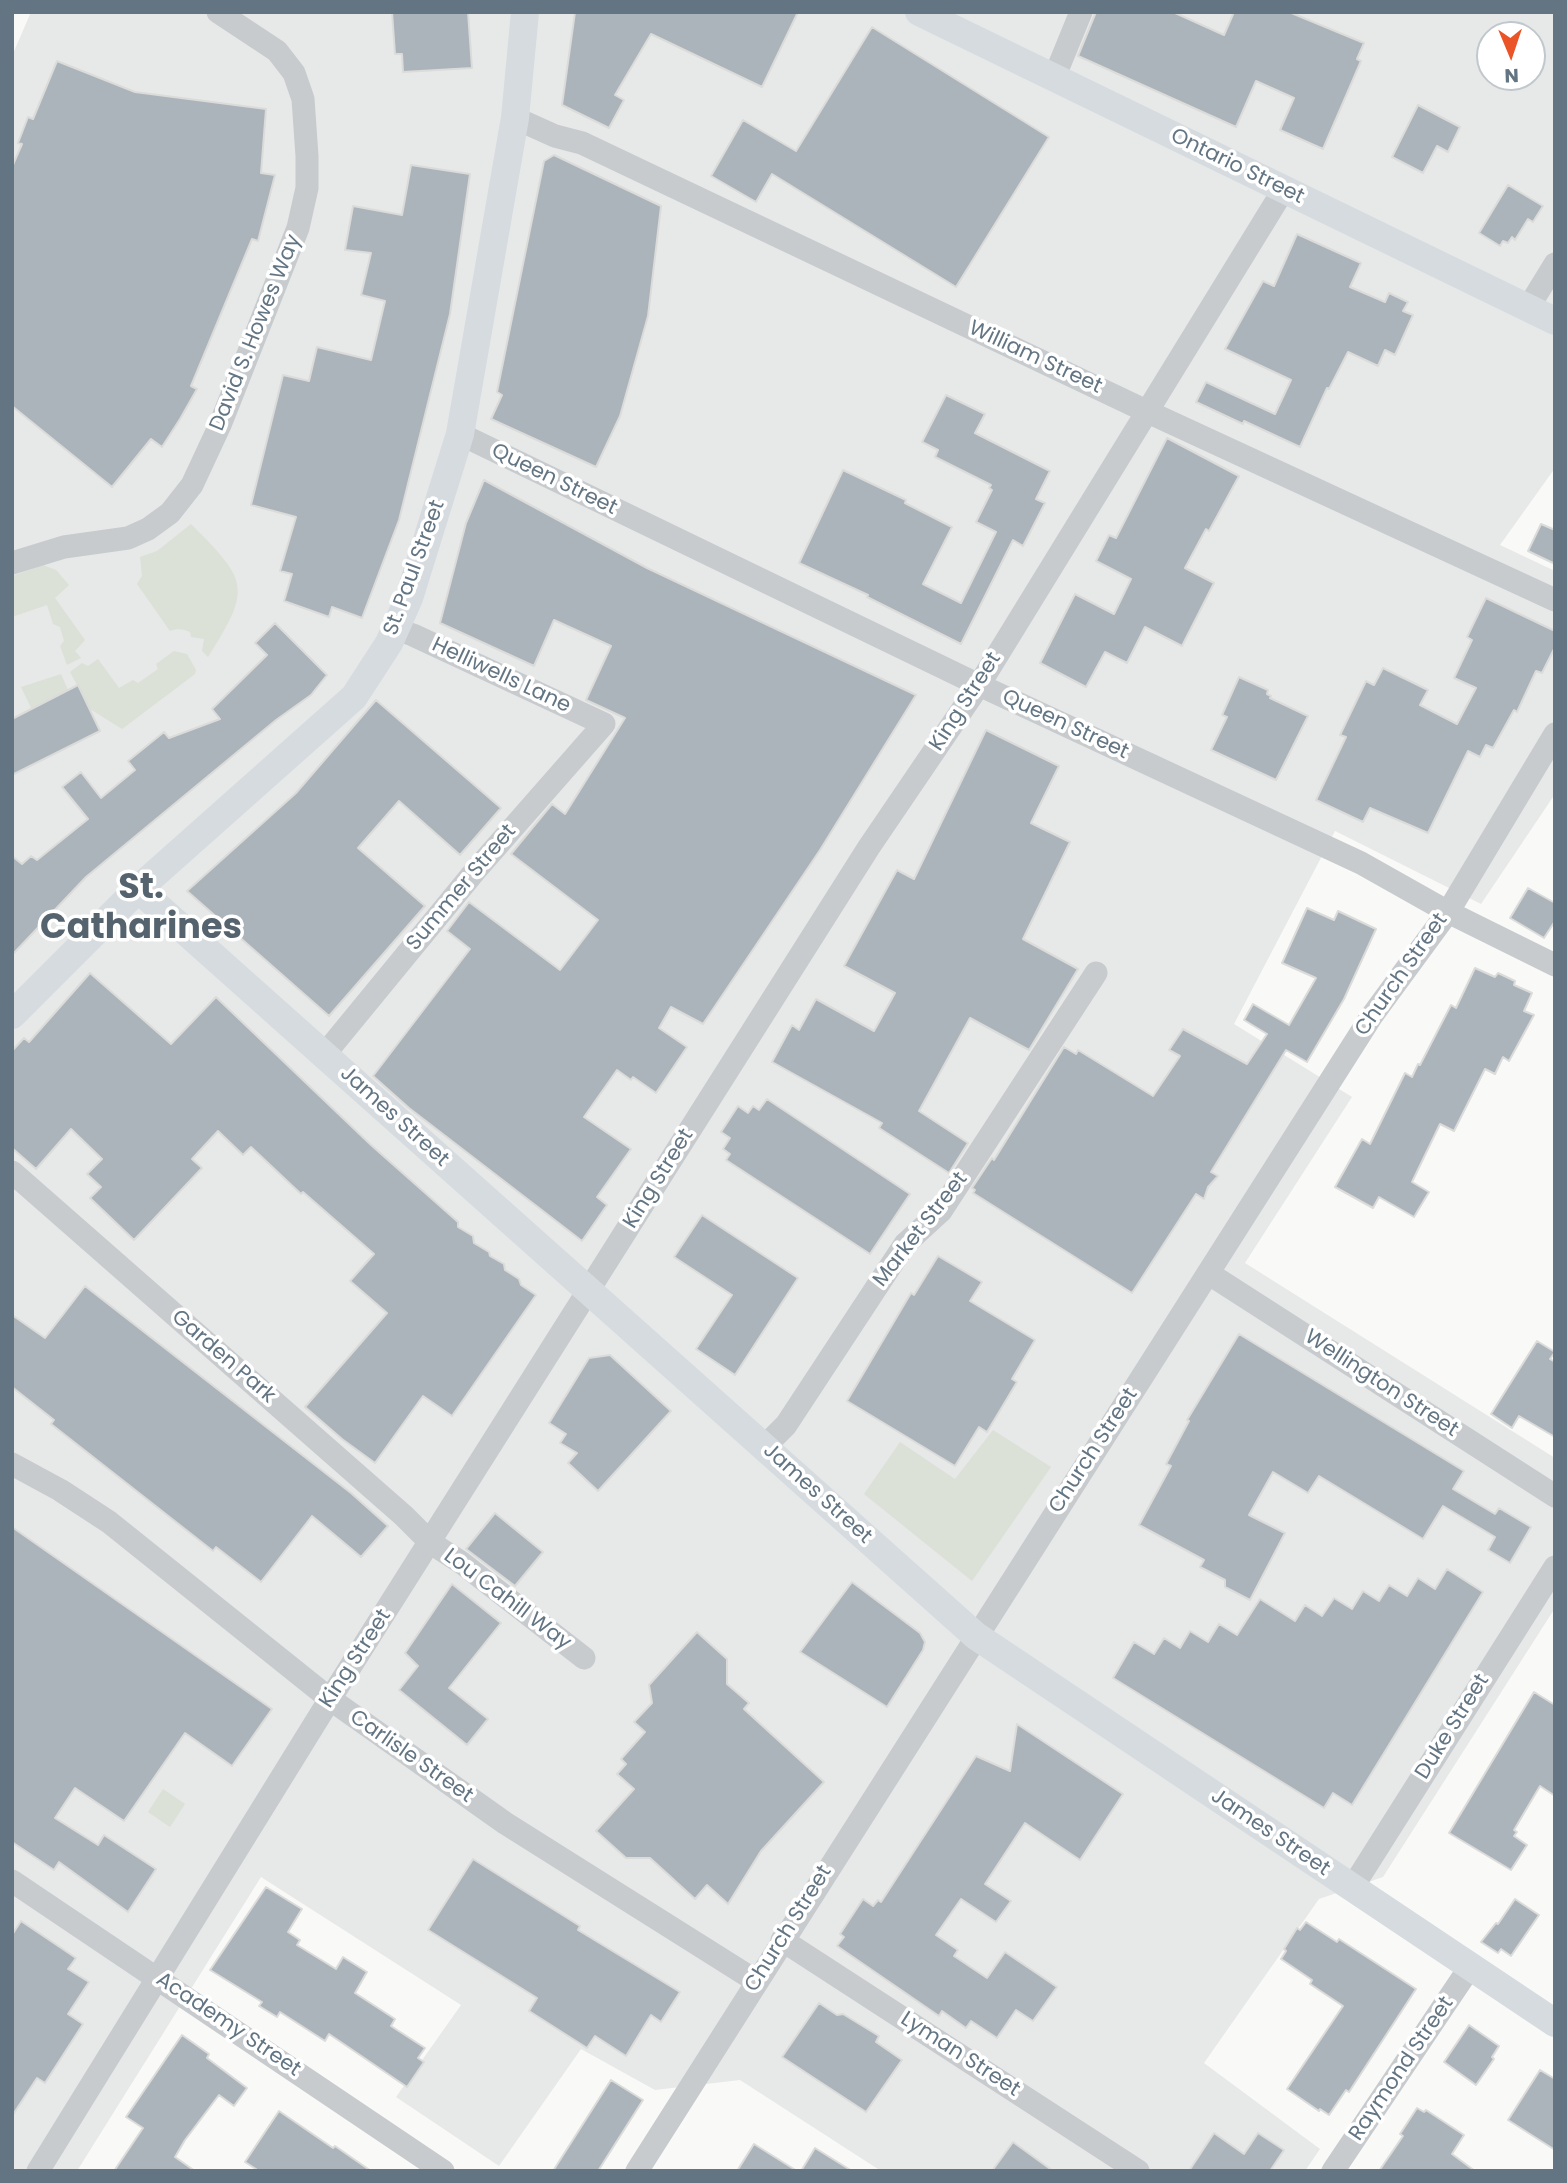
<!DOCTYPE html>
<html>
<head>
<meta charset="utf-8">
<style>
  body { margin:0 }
  #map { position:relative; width:1567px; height:2183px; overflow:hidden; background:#f9f9f7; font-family:Poppins,sans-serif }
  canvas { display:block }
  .frame { position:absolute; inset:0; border:14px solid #637583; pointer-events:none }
  .north { position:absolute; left:1476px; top:21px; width:70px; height:70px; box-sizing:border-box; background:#fff; border:2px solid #c1c8cd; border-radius:50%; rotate:178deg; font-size:19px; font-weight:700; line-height:28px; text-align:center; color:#637583 }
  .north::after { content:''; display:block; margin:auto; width:24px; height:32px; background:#ea5426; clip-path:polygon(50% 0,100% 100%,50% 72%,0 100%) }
</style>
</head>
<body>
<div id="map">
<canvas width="1567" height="2183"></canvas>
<div class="frame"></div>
<div class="north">N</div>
</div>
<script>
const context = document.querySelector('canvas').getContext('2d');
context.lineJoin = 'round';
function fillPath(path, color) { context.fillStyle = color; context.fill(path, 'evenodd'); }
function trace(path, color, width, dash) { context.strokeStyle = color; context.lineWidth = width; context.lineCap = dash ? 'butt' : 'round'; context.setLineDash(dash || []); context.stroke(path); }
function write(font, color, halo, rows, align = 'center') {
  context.font = font + ' Poppins,sans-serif'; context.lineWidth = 7; context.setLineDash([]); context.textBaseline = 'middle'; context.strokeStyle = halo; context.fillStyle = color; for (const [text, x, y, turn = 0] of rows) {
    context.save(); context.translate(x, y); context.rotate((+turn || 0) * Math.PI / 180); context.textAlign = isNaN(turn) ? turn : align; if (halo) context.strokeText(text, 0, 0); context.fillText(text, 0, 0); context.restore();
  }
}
fillPath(new Path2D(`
  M 31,12 L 1555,12 L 1555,468 L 1500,545 L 1555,571 L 1555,794 L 1481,904 L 1335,831 L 1234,1024 L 1352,1097 L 1245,1263 L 1555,1458 L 1555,1608 L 1383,1877 L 1319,1899 L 1204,2063 L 1320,2149 L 1305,2171 L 881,2171 L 740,2080 L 655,2090 L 581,2049 L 499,2166 L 396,2097 L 461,2005 L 261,1877 L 77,2171 L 12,2171 L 12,56 ZM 1490,35 L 1532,35 L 1532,77 L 1490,77 Z`), '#e7e8e8');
fillPath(new Path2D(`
  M 191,524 C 248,581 252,588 208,657 L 202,651 L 204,639 L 191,637 L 190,632 C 184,629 177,628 170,631 L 137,584 L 142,576 L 140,557 L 157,551 Z
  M 43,565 L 56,570 L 69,585 L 55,598 L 85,640 L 75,651 L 81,658 L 67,665 L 60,646 L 64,641 L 60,627 L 53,624 L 47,605 L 12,617 L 12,576 Z
  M 174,651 L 187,654 L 196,670 L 195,674 L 122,729 L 90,709 L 70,672 L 82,663 L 88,666 L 98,659 L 119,688 L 133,680 L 138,683 L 158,669 L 156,664 Z
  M 61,674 L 68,690 L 32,710 L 21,687 Z
  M 993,1430 L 1051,1467 L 972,1581 L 864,1494 L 900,1442 L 955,1479 Z
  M 163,1789 L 185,1804 L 170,1827 L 148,1812 Z`), '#dbe1d7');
const building = new Path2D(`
  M 392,12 L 468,12 L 472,68 L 403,72 L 402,54 L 395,54 Z
  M 575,12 L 798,12 L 762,87 L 651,34 L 615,95 L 624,100 L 609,128 L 562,105 Z
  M 1096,12 L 1173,12 L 1224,35 L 1234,12 L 1289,12 L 1364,43 L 1357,59 L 1361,61 L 1323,149 L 1280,130 L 1294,98 L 1256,81 L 1236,127 L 1078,56 Z
  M 872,27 L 1049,137 L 956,287 L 772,174 L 756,202 L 711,176 L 743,120 L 796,151 Z
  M 57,61 L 135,92 L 266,109 L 261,173 L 275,175 L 258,241 L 252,239 L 191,386 L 197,389 L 180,419 L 162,447 L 151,439 L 112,487 L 12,406 L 12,167 L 22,144 L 18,143 L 28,117 L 33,119 Z
  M 1418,105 L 1460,127 L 1448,152 L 1437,146 L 1423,173 L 1392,157 Z
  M 554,155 L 661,206 L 648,316 L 620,416 L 596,467 L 491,419 L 502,395 L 497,392 L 544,161 Z
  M 411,165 L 470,174 L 450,314 L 399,520 L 362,618 L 332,607 L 329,617 L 284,601 L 292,574 L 280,571 L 296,517 L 251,505 L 283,375 L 309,381 L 317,347 L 371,360 L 385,301 L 361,295 L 371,253 L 345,250 L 353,206 L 402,215 Z
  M 1508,185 L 1543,206 L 1533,222 L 1528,219 L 1515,240 L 1512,237 L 1508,243 L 1503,241 L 1500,246 L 1479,233 Z
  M 1297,234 L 1361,263 L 1350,287 L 1385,302 L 1389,293 L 1408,302 L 1403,311 L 1413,315 L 1395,355 L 1385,350 L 1378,366 L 1348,352 L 1329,389 L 1327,388 L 1300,447 L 1244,421 L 1243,424 L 1196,402 L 1206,382 L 1275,414 L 1291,380 L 1225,349 L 1263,281 L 1274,286 Z
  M 946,395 L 985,414 L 975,433 L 1050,471 L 1036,499 L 1045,503 L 1023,546 L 1013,540 L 961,644 L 867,597 L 868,595 L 799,563 L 843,470 L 906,500 L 905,503 L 952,527 L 923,584 L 961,603 L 996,532 L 976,522 L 992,490 L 989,488 L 991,485 L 935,457 L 938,450 L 922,442 Z
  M 1167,438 L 1239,476 L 1209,531 L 1206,529 L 1185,568 L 1214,583 L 1182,646 L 1145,627 L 1127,663 L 1105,652 L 1086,687 L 1040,663 L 1075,594 L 1114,614 L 1131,579 L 1096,561 L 1109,535 L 1116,538 Z
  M 484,480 L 647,568 L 916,695 L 820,850 L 703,1024 L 671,1007 L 659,1028 L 687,1047 L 656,1093 L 633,1077 L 631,1080 L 617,1070 L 584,1117 L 631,1149 L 597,1197 L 607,1205 L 582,1241 L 409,1108 L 373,1076 L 470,949 L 447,931 L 469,902 L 560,970 L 598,920 L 511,854 L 552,804 L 565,814 L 625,718 L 586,700 L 611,646 L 554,620 L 534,666 L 440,623 L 466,523 Z
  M 1541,524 L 1555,530 L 1555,564 L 1528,551 Z
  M 1486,598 L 1555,631 L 1555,647 L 1542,673 L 1536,671 L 1517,712 L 1514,710 L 1493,748 L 1486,745 L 1480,757 L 1468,751 L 1428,833 L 1370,808 L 1363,822 L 1316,800 L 1346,737 L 1340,735 L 1366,681 L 1374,685 L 1383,668 L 1428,690 L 1420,705 L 1457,724 L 1476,688 L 1454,678 L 1472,640 L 1467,637 Z
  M 275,623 L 327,675 L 311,695 L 276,720 L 86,877 L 12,955 L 12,856 L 22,864 L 31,856 L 37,860 L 88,819 L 62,787 L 81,772 L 101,798 L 135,770 L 128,761 L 164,732 L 169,738 L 220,719 L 212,709 L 267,655 L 255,643 Z
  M 1239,677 L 1268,690 L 1267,694 L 1271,696 L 1270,698 L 1308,716 L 1276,780 L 1211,750 L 1227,717 L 1222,715 Z
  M 78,685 L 100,731 L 12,775 L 12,719 Z
  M 376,700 L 501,808 L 460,855 L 399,801 L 358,848 L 425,906 L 329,1016 L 187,891 L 296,793 Z
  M 986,730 L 1059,766 L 1031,823 L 1070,842 L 1023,939 L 1078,969 L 1029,1050 L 970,1018 L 919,1111 L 968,1143 L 949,1173 L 879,1128 L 882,1123 L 772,1062 L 792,1025 L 799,1030 L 816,999 L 874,1031 L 895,993 L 844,966 L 897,870 L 914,879 Z
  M 1528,888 L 1555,903 L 1555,921 L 1544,938 L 1510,918 Z
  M 1307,908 L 1334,920 L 1338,911 L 1376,929 L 1344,999 L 1307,1062 L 1286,1050 L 1211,1172 L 1218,1176 L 1208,1187 L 1204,1199 L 1196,1194 L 1132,1293 L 973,1193 L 975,1190 L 972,1188 L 992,1158 L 994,1160 L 1064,1047 L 1076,1054 L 1078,1050 L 1153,1096 L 1180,1056 L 1169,1050 L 1183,1029 L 1247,1064 L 1267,1034 L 1244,1020 L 1253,1004 L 1289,1025 L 1316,978 L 1282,963 Z
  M 1475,968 L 1495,977 L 1498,973 L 1515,981 L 1514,985 L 1532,993 L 1524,1011 L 1534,1015 L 1509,1061 L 1503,1057 L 1495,1074 L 1485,1069 L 1454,1131 L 1440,1124 L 1412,1182 L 1429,1192 L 1414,1217 L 1379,1197 L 1373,1208 L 1335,1187 L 1362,1139 L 1370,1144 L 1405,1073 L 1412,1077 L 1418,1064 L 1420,1065 L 1451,1005 L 1456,1008 Z
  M 90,973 L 171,1044 L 216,997 L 371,1145 L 458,1222 L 458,1227 L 473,1236 L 474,1243 L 489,1252 L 490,1256 L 504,1264 L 505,1270 L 519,1279 L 521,1285 L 536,1295 L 452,1416 L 423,1396 L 375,1463 L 342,1439 L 305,1407 L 387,1313 L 350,1281 L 374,1254 L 303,1192 L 301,1194 L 251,1147 L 243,1155 L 218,1131 L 192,1159 L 202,1168 L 134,1240 L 90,1198 L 101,1187 L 87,1174 L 102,1159 L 71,1129 L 36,1169 L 12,1148 L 12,1051 L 24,1038 L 29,1042 Z
  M 767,1099 L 910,1194 L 870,1254 L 726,1160 L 730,1154 L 723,1149 L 730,1138 L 721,1132 L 738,1106 L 748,1113 L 753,1106 L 759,1110 Z
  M 702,1215 L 798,1278 L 735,1375 L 696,1349 L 732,1295 L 674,1257 Z
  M 938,1256 L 982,1282 L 970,1301 L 1035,1340 L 1012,1379 L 1017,1382 L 987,1432 L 979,1427 L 955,1466 L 847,1401 L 911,1293 L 914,1295 Z
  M 85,1286 L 351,1493 L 388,1526 L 361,1557 L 312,1516 L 261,1582 L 216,1547 L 213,1551 L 51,1424 L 54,1420 L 12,1387 L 12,1315 L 45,1338 Z
  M 1239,1334 L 1464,1471 L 1453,1489 L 1495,1514 L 1499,1508 L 1531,1527 L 1510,1563 L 1488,1550 L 1495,1537 L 1443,1506 L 1423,1539 L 1319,1476 L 1308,1493 L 1273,1472 L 1249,1515 L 1285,1533 L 1250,1600 L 1225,1587 L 1225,1580 L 1200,1567 L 1204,1560 L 1139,1525 L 1171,1466 L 1166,1464 L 1189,1421 L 1187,1420 Z
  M 1537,1341 L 1555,1352 L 1550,1359 L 1555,1362 L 1555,1437 L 1519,1416 L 1512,1428 L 1491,1414 Z
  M 610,1355 L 671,1411 L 598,1491 L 568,1463 L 577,1453 L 560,1443 L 566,1434 L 549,1423 L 589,1358 Z
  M 495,1513 L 543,1552 L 515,1586 L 466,1549 Z
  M 12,1527 L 272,1709 L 232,1766 L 185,1733 L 124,1821 L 75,1788 L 55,1818 L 98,1845 L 104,1835 L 156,1869 L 128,1912 L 59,1862 L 54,1870 L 12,1842 Z
  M 1447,1569 L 1483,1592 L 1352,1805 L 1333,1793 L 1324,1808 L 1113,1678 L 1134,1642 L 1154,1654 L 1164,1638 L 1180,1648 L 1190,1631 L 1208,1642 L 1219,1624 L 1237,1635 L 1260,1599 L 1295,1621 L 1305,1605 L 1322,1616 L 1334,1598 L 1352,1609 L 1363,1591 L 1379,1601 L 1389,1585 L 1407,1596 L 1418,1578 L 1435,1589 Z
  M 852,1582 L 920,1633 L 925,1642 L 923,1650 L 887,1707 L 800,1652 Z
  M 452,1584 L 501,1623 L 449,1688 L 488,1719 L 467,1745 L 399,1690 L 418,1666 L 405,1653 Z
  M 697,1632 L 727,1659 L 727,1684 L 749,1703 L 744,1709 L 824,1782 L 761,1851 L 728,1904 L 707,1885 L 695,1899 L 650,1858 L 626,1858 L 596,1831 L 634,1789 L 617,1774 L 626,1764 L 621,1759 L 645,1732 L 634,1722 L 652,1703 L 649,1685 Z
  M 1534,1692 L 1555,1705 L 1555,1796 L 1540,1786 L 1514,1830 L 1517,1832 L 1514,1836 L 1527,1845 L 1511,1870 L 1449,1833 Z
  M 1017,1724 L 1123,1794 L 1080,1860 L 1025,1823 L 985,1884 L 1011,1901 L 996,1922 L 961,1899 L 936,1935 L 958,1950 L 954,1956 L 987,1978 L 1005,1952 L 1057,1987 L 1033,2021 L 1016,2010 L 997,2038 L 971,2021 L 966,2028 L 942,2011 L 939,2016 L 837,1946 L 844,1937 L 840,1934 L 863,1899 L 873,1906 L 878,1900 L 881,1902 L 976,1756 L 1010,1771 Z
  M 473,1859 L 580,1926 L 578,1930 L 680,1992 L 661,2022 L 651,2015 L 626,2056 L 595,2036 L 587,2048 L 529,2011 L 537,1998 L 428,1930 Z
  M 266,1887 L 302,1909 L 288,1932 L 300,1940 L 297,1945 L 336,1969 L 343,1957 L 367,1972 L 355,1993 L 395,2019 L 391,2026 L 425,2048 L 418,2058 L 424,2062 L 407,2087 L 329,2034 L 325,2041 L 280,2012 L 277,2017 L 259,2006 L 262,2002 L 210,1970 Z
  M 1515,1899 L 1539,1915 L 1511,1956 L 1501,1949 L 1498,1953 L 1481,1942 L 1496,1923 L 1498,1924 Z
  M 21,1921 L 76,1958 L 68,1969 L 89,1982 L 68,2014 L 83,2024 L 45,2083 L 37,2078 L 12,2116 L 12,1935 Z
  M 1306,1922 L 1337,1942 L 1339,1939 L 1416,1989 L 1349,2092 L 1346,2090 L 1329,2115 L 1320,2109 L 1319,2111 L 1287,2089 L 1343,2006 L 1310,1984 L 1312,1980 L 1281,1959 L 1286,1951 L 1284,1949 L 1297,1928 L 1300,1930 Z
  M 819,2003 L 837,2015 L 843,2014 L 879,2036 L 876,2042 L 902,2060 L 866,2112 L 782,2057 Z
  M 1469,2025 L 1499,2046 L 1492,2057 L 1494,2059 L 1476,2085 L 1444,2062 Z
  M 182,2035 L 209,2054 L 207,2058 L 247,2088 L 234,2106 L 219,2095 L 185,2140 L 175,2157 L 195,2171 L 114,2171 L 143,2128 L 126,2117 Z
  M 1540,2070 L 1555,2079 L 1555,2150 L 1508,2120 Z
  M 611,2080 L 643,2100 L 598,2171 L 553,2171 Z
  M 1417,2108 L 1424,2112 L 1426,2110 L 1464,2135 L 1452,2154 L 1475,2171 L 1379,2171 L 1403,2136 L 1400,2134 Z
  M 279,2111 L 333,2148 L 335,2146 L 371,2171 L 259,2171 L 245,2162 Z
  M 1214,2133 L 1244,2154 L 1258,2133 L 1284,2150 L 1270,2171 L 1189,2171 Z
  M 1013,2142 L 1053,2171 L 992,2171 Z
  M 754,2144 L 797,2171 L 737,2171 Z
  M 815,2148 L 852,2171 L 801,2171 Z`);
fillPath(building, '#abb4ba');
trace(building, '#dbdbd9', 2);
trace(new Path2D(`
  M 1054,78 L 1081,12
  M 515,118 L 555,136 L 582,143 L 1146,411 L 1555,600
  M 1528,308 L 1555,264
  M 460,434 L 979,685 L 1361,863 L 1448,912 L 1555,965
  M 12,563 L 64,547 L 128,538 L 148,529 L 170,513 L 192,485 L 220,425 L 298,228 L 307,188 L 307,156 L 303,99 L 294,73 L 277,51 L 218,12
  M 324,1055 L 475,871 L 604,724 L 413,635 L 396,629
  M 12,1172 L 404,1516 L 431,1543 L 462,1563 L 584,1658
  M 1208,1273 L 1555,1496
  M 764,1447 L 786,1425 L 905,1244 L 941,1211 L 1096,973
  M 12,1464 L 60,1490 L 109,1522 L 330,1699 L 505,1823 L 756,1981
  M 12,1881 L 443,2171
  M 1352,1888 L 1555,1567
  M 782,1940 L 1138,2171
  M 38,2171 L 330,1699 L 631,1223 L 869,847 L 979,685 L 1284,189
  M 637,2171 L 1371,1017 L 1448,912 L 1555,734
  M 1333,2171 L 1470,1967`), '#c7cbce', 23);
trace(new Path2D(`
  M 919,12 L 1555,321
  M 138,889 L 976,1636 L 1555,2023
  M 12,1015 L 138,889 L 354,697 L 389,643 L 409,598 L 460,434 L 515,118 L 525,12`), '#d6dbdf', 28);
write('21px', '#637583', '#fff', [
  ["Ontario Street",1237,167,26],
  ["David S. Howes Way",256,333,-68],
  ["William Street",1035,358,25],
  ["Queen Street",554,480,26],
  ["St. Paul Street",415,568,-70],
  ["Helliwells Lane",501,676,25],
  ["King Street",966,702,-57],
  ["Queen Street",1065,725,25],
  ["Summer Street",462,888,-50],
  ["Church Street",1402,975,-55],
  ["James Street",394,1117,42],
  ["King Street",659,1179,-58],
  ["Market Street",921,1230,-52],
  ["Garden Park",223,1357,41],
  ["Wellington Street",1381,1384,33],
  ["Church Street",1094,1451,-57],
  ["James Street",817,1494,42],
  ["Lou Cahill Way",507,1600,37],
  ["King Street",356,1659,-57],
  ["Duke Street",1453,1727,-58],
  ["Carlisle Street",411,1757,35],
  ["James Street",1270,1833,34],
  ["Church Street",789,1929,-58],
  ["Academy Street",228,2025,34],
  ["Lyman Street",960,2055,33],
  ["Raymond Street",1402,2069,-56]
]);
write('bold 35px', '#55636e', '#fff', [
  ["St.",141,889],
  ["Catharines",141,929]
]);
</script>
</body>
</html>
